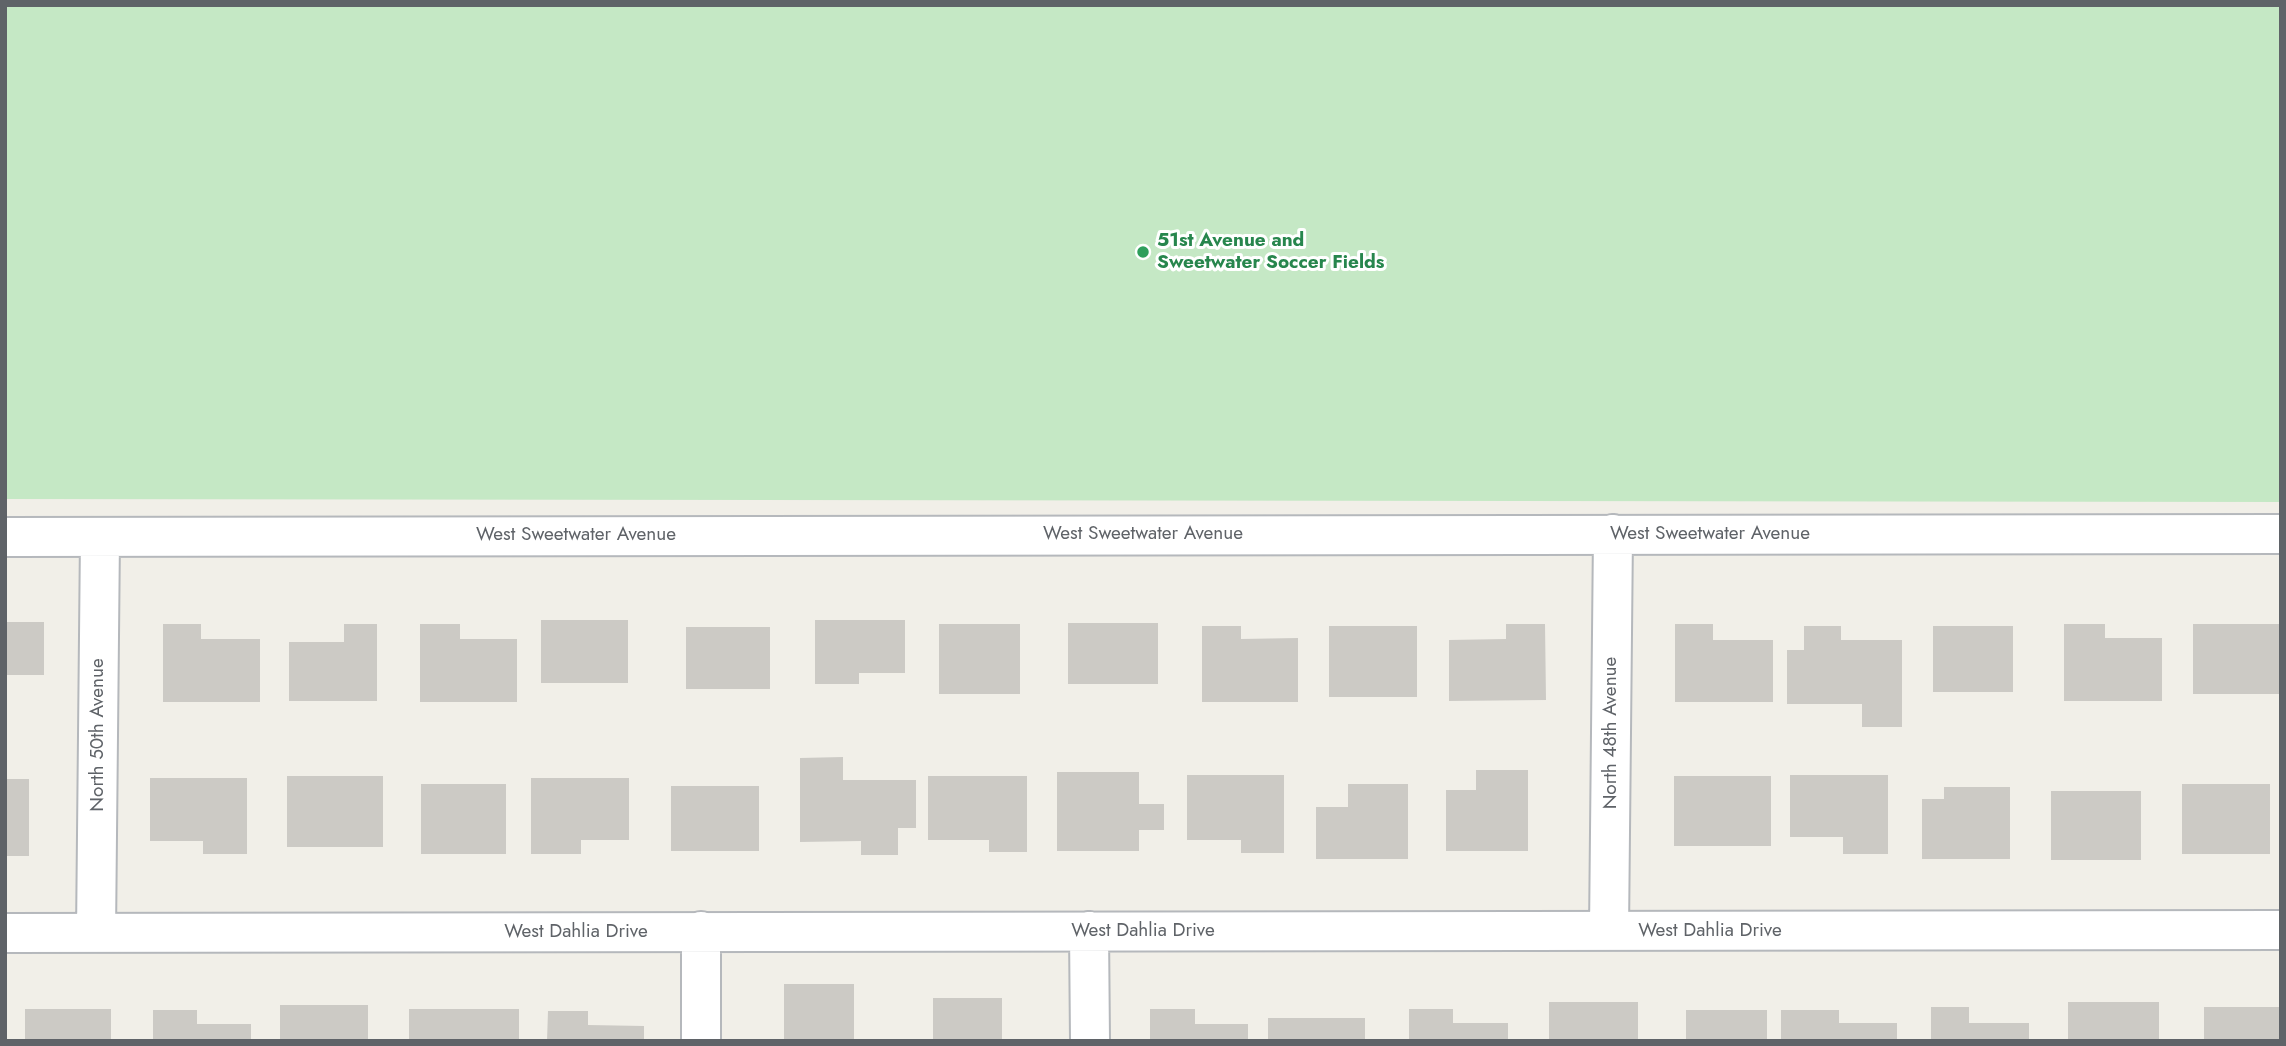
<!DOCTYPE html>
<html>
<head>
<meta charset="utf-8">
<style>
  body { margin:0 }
  #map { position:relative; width:2286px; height:1046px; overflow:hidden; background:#f1efe8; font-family:Jost,sans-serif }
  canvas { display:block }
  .frame { position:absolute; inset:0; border:7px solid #5f6368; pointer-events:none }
</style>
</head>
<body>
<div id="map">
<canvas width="2286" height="1046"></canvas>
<div class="frame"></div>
</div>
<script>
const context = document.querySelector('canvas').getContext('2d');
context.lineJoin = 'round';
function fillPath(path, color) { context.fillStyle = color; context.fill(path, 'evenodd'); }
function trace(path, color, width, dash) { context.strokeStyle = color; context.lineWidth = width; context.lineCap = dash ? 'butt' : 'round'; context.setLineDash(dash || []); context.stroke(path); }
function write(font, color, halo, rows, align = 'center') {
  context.font = font + ' Jost,sans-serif'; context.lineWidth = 6; context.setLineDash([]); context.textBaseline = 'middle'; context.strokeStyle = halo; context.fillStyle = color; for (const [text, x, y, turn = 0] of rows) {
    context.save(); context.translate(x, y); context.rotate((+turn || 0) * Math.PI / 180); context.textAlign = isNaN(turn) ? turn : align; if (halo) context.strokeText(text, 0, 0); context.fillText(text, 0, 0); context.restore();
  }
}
fillPath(new Path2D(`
  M 5,5 L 2281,5 L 2281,502 L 5,499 Z`), '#c5e8c5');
fillPath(new Path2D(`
  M 541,620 L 628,620 L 628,683 L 541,683 Z
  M 815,620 L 905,620 L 905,673 L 859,673 L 859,684 L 815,684 Z
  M 5,622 L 44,622 L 44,675 L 5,675 Z
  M 1068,623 L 1158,623 L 1158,684 L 1068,684 Z
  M 163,624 L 201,624 L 201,639 L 260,639 L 260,702 L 163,702 Z
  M 344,624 L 377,624 L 377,701 L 289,701 L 289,642 L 344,642 Z
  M 420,624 L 460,624 L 460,639 L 517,639 L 517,702 L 420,702 Z
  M 939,624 L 1020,624 L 1020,694 L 939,694 Z
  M 1506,624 L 1545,624 L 1546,700 L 1449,701 L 1449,640 L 1506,639 Z
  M 1675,624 L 1713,624 L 1713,640 L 1773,640 L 1773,702 L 1675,702 Z
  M 2064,624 L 2105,624 L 2105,638 L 2162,638 L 2162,701 L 2064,701 Z
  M 2193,624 L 2281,624 L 2281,694 L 2193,694 Z
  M 1202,626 L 1241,626 L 1241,639 L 1298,638 L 1298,702 L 1202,702 Z
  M 1329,626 L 1417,626 L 1417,697 L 1329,697 Z
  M 1804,626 L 1841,626 L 1841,640 L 1902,640 L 1902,727 L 1862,727 L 1862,704 L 1787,704 L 1787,650 L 1804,650 Z
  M 1933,626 L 2013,626 L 2013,692 L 1933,692 Z
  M 686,627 L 770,627 L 770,689 L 686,689 Z
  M 843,757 L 843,780 L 916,780 L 916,828 L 898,828 L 898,855 L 861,855 L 861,841 L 800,842 L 800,758 Z
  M 1476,770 L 1528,770 L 1528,851 L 1446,851 L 1446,790 L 1476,790 Z
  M 1057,772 L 1139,772 L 1139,804 L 1164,804 L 1164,830 L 1139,830 L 1139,851 L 1057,851 Z
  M 1187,775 L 1284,775 L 1284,853 L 1241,853 L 1241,840 L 1187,840 Z
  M 1790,775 L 1888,775 L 1888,854 L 1843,854 L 1843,837 L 1790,837 Z
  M 287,776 L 383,776 L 383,847 L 287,847 Z
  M 928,776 L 1027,776 L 1027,852 L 989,852 L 989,840 L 928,840 Z
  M 1674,776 L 1771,776 L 1771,846 L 1674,846 Z
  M 150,778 L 247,778 L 247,854 L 203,854 L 203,841 L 150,841 Z
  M 531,778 L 629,778 L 629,840 L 581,840 L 581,854 L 531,854 Z
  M 5,779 L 29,779 L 29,856 L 5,856 Z
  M 421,784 L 506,784 L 506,854 L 421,854 Z
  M 1348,784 L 1408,784 L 1408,859 L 1316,859 L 1316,807 L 1348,807 Z
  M 2182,784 L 2270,784 L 2270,854 L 2182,854 Z
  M 671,786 L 759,786 L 759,851 L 671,851 Z
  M 1944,787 L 2010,787 L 2010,859 L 1922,859 L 1922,799 L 1944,799 Z
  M 2051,791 L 2141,791 L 2141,860 L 2051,860 Z
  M 784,984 L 854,984 L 854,1041 L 784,1041 Z
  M 933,998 L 1002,998 L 1002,1041 L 933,1041 Z
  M 1549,1002 L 1638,1002 L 1638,1041 L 1549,1041 Z
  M 2068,1002 L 2159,1002 L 2159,1041 L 2068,1041 Z
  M 280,1005 L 368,1005 L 368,1041 L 280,1041 Z
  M 1931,1007 L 1969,1007 L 1969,1023 L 2029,1023 L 2029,1041 L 1931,1041 Z
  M 2204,1007 L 2281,1007 L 2281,1041 L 2204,1041 Z
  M 25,1009 L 111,1009 L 111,1041 L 25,1041 Z
  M 409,1009 L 519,1009 L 519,1041 L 409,1041 Z
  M 1150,1009 L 1195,1009 L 1195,1024 L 1248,1024 L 1248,1041 L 1150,1041 Z
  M 1409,1009 L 1453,1009 L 1453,1023 L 1508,1023 L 1508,1041 L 1409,1041 Z
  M 153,1010 L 197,1010 L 197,1024 L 251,1024 L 251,1041 L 153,1041 Z
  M 1686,1010 L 1767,1010 L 1767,1041 L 1686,1041 Z
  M 1781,1010 L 1839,1010 L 1839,1023 L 1897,1023 L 1897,1041 L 1781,1041 Z
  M 548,1011 L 588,1011 L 588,1025 L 644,1026 L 644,1041 L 547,1041 Z
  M 1268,1018 L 1365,1018 L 1365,1041 L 1268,1041 Z`), '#cccac5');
const minor = new Path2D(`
  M 5,537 L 2281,534
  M 1089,931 L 1090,1041
  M 1609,931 L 1613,534
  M 5,933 L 2281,930
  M 96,933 L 100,537
  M 701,1041 L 701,931`);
trace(minor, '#b5b8bc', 42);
trace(minor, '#fff', 38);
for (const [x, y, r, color] of [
  [1143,252,7,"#2e9e5b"]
]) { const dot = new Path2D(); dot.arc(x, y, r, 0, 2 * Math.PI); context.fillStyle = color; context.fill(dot); trace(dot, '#fff', 2.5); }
write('bold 19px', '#27864d', '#fff', [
  ["51st Avenue and",1157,241],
  ["Sweetwater Soccer Fields",1157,263]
], 'left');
write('19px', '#5f6368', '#fff', [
  ["West Sweetwater Avenue",1143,534],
  ["West Sweetwater Avenue",1710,534],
  ["West Sweetwater Avenue",576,535],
  ["North 48th Avenue",1611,733,-90],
  ["North 50th Avenue",98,735,-90],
  ["West Dahlia Drive",1143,931],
  ["West Dahlia Drive",1710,931],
  ["West Dahlia Drive",576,932]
]);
</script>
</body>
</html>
